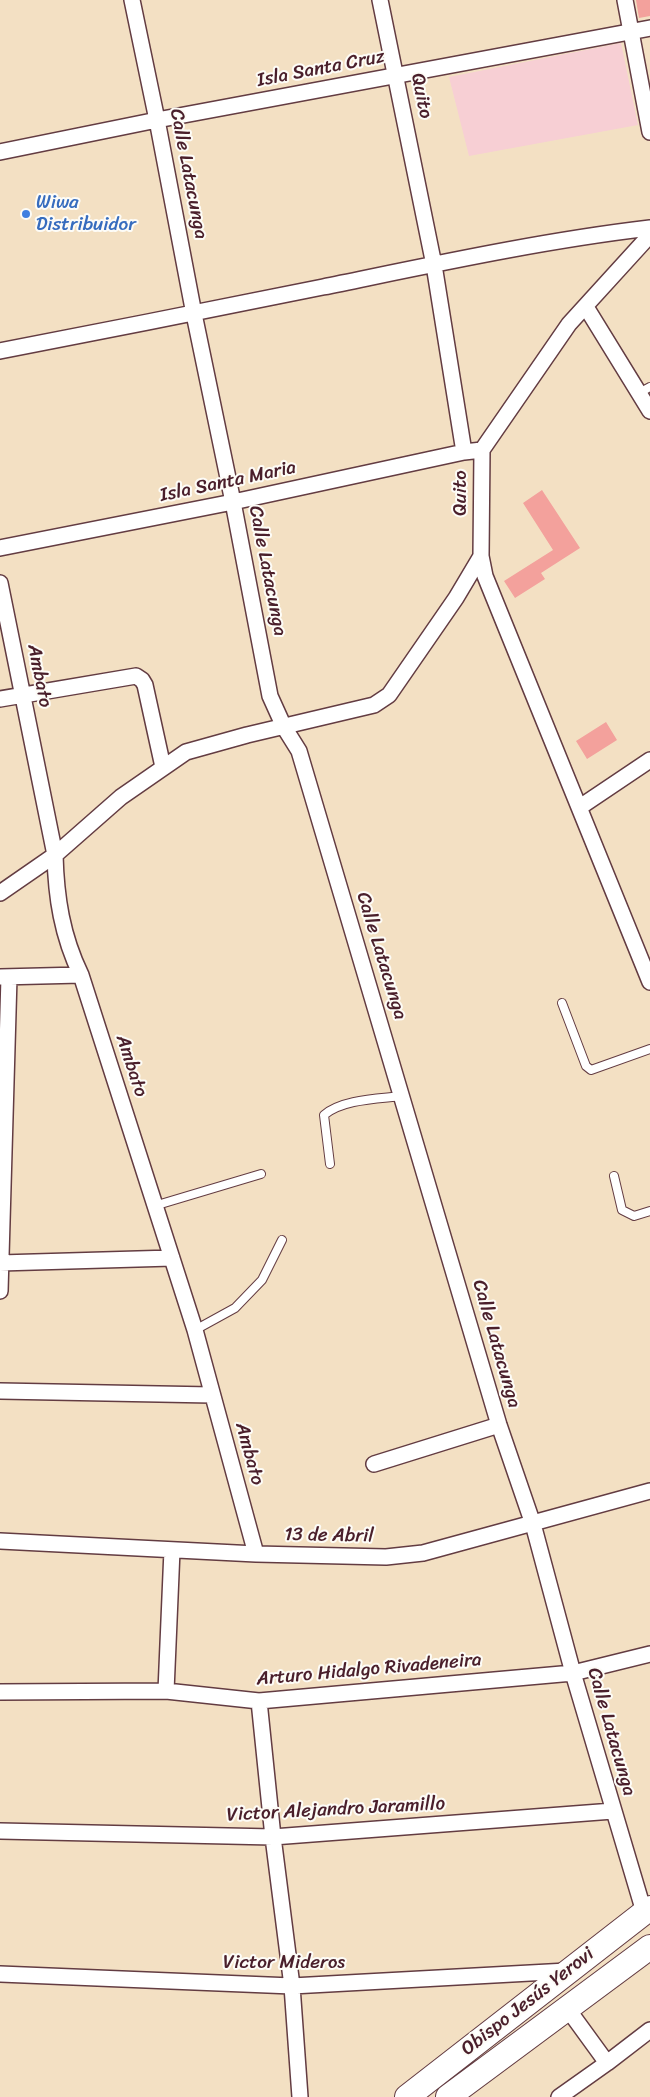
<!DOCTYPE html>
<html>
<head>
<meta charset="utf-8">
<style>
  body { margin:0 }
  canvas { display:block; background:#f3e0c3 }
</style>
</head>
<body>
<canvas width="650" height="2097"></canvas>
<script>
const context = document.querySelector('canvas').getContext('2d');
context.lineJoin = 'round';
function fillPath(path, color) { context.fillStyle = color; context.fill(path, 'evenodd'); }
function trace(path, color, width, dash) { context.strokeStyle = color; context.lineWidth = width; context.lineCap = dash ? 'butt' : 'round'; context.setLineDash(dash || []); context.stroke(path); }
function write(font, color, halo, rows, align = 'center') {
  context.font = font + ' Sriracha,sans-serif'; context.lineWidth = 4; context.setLineDash([]); context.textBaseline = 'middle'; context.strokeStyle = halo; context.fillStyle = color; for (const [text, x, y, turn = 0] of rows) {
    context.save(); context.translate(x, y); context.rotate((+turn || 0) * Math.PI / 180); context.textAlign = isNaN(turn) ? turn : align; if (halo) context.strokeText(text, 0, 0); context.fillText(text, 0, 0); context.restore();
  }
}
fillPath(new Path2D(`
  M 621,43 L 638,125 L 469,156 L 449,77 Z`), '#f7cfd4');
fillPath(new Path2D(`
  M 636,0 L 650,0 L 650,16 L 639,18 Z
  M 542,490 L 580,548 L 541,573 L 545,579 L 515,598 L 504,581 L 553,550 L 523,503 Z
  M 606,722 L 617,740 L 587,759 L 576,741 Z`), '#f3a19c');
const service = new Path2D(`
  M 639,393 L 650,387
  M 562,1003 L 586,1066 L 591,1070 L 650,1049
  M 330,1164 L 324,1115 C 343,1099 379,1099 402,1096
  M 614,1176 L 622,1210 L 634,1216 L 650,1211
  M 154,1206 L 261,1174
  M 195,1330 L 235,1308 L 262,1280 L 282,1240`);
const minor = new Path2D(`
  M 132,0 L 157,120 L 194,314 L 233,502 L 270,696 L 284,727 L 299,751 L 499,1425 L 533,1524 L 573,1673 L 644,1912
  M 380,0 L 434,265 L 464,452 L 482,450
  M 625,0 L 650,132
  M 0,152 L 157,120 L 650,28
  M 586,307 L 650,411
  M 0,351 C 108,330 215,309 323,287 C 431,265 540,241 650,228
  M 482,450 L 481,556 L 485,576 L 650,982
  M 482,450 L 569,324 L 650,235
  M 0,548 L 233,502 L 464,452
  M 0,583 L 55,855 C 56,897 62,936 81,975 L 195,1330 L 256,1554
  M 0,699 L 136,676 L 142,680 L 145,685 L 163,767
  M 580,807 L 650,760
  M 0,893 L 55,855 L 121,797 L 186,752 L 247,735 L 374,705 L 389,695 L 456,598 L 481,556
  M 0,977 L 81,975
  M 0,1263 L 172,1258
  M 0,1291 L 9,977
  M 0,1391 L 212,1395
  M 374,1464 L 499,1425
  M 0,1541 L 256,1554 L 386,1557 L 423,1553 L 650,1491
  M 166,1691 L 172,1550
  M 0,1692 L 166,1691 L 259,1701 L 573,1673 L 650,1654
  M 259,1701 L 273,1837 L 292,1986 L 300,2097
  M 0,1831 L 273,1837 L 613,1811
  M 0,1974 L 292,1986 L 567,1971
  M 567,2008 L 607,2063 L 650,2030
  M 559,2097 L 607,2063`);
const primary = new Path2D(`
  M 407,2097 L 650,1908
  M 448,2097 L 650,1947`);
trace(service, '#633c42', 10);
trace(minor, '#633c42', 18);
trace(primary, '#633c42', 26);
trace(service, '#fff', 8);
trace(minor, '#fff', 15);
trace(primary, '#fff', 24);
for (const [x, y, r, color] of [
  [26,214,5,"#3f7fe0"]
]) { const dot = new Path2D(); dot.arc(x, y, r, 0, 2 * Math.PI); context.fillStyle = color; context.fill(dot); trace(dot, '#fdfcf7', 2); }
write('19px', '#4a1f2b', '#fdfcf7', [
  ["Isla Santa Cruz",321,69,-11],
  ["Quito",421,96,79],
  ["Calle Latacunga",188,174,79],
  ["Isla Santa Maria",228,482,-12],
  ["Quito",461,493,-90],
  ["Calle Latacunga",267,571,79],
  ["Ambato",39,676,79],
  ["Calle Latacunga",381,956,73],
  ["Ambato",131,1066,72],
  ["Calle Latacunga",496,1344,74],
  ["Ambato",249,1454,75],
  ["13 de Abril",329,1536,1],
  ["Arturo Hidalgo Rivadeneira",369,1670,-5],
  ["Calle Latacunga",611,1732,74],
  ["Victor Alejandro Jaramillo",336,1810,-3],
  ["Victor Mideros",284,1963],
  ["Obispo Jesús Yerovi",528,2002,-38]
]);
write('19px', '#366cbe', '#fdfcf7', [
  ["Wiwa",36,203],
  ["Distribuidor",36,225]
], 'left');
</script>
</body>
</html>
